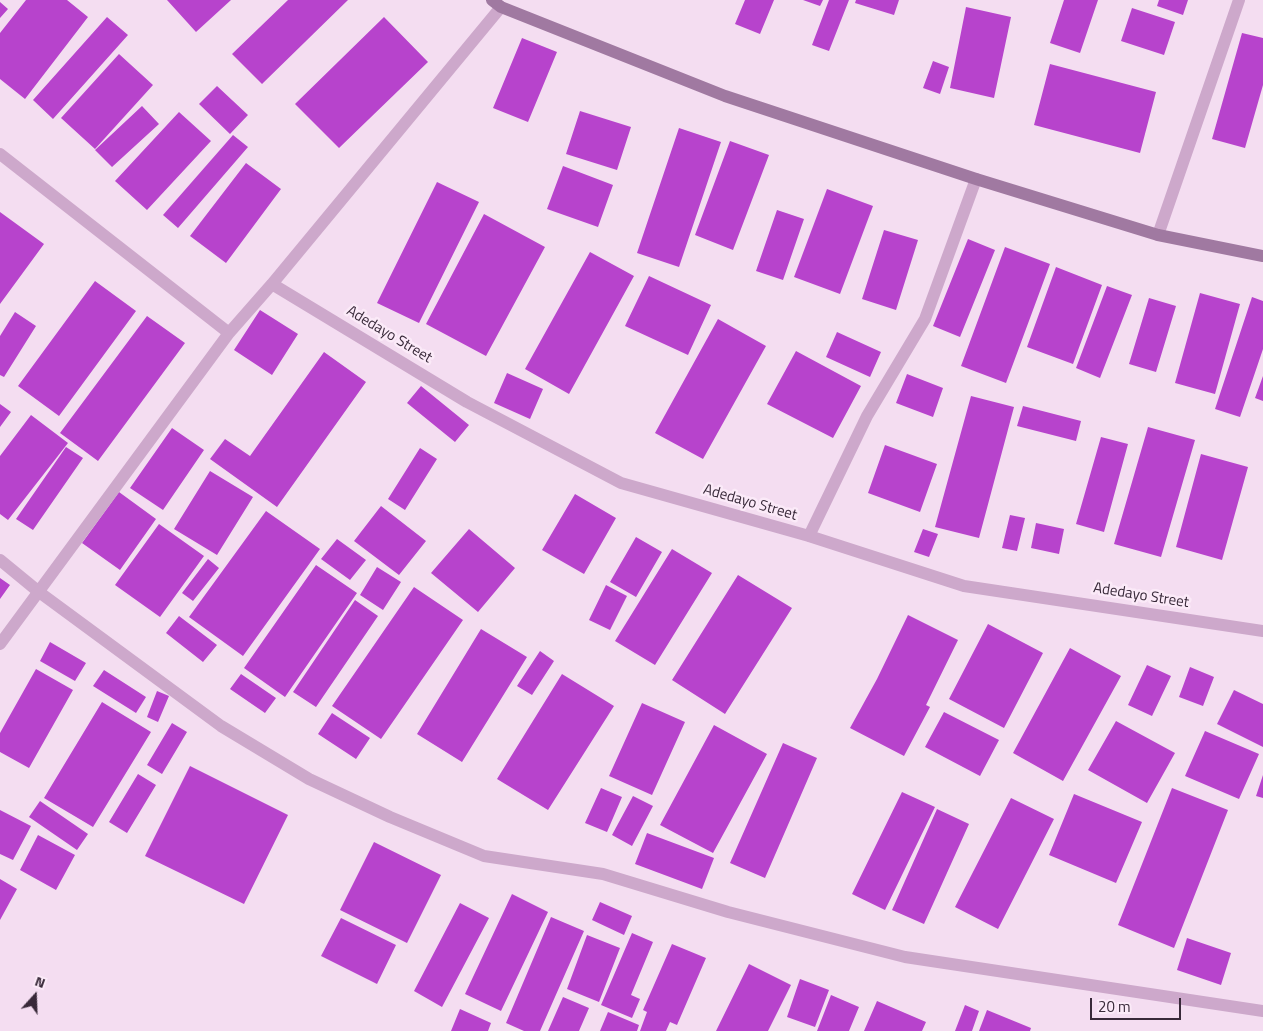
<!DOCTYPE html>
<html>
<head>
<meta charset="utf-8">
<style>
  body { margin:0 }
  #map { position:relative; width:1263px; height:1031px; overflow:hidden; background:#f4ddf1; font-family:"Titillium Web",sans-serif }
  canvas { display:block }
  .north { position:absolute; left:10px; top:971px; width:50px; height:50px; -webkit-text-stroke:4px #fbeaf8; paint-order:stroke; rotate:20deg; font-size:14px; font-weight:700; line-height:20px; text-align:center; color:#382939 }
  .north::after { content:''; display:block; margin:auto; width:18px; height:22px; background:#382939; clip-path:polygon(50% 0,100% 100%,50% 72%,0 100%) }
  .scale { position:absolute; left:1090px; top:998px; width:91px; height:22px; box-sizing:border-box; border:2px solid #382939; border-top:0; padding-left:6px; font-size:15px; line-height:18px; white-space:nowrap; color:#382939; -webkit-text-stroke:4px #fbeaf8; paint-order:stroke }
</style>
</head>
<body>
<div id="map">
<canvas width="1263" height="1031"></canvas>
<div class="north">N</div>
<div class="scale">20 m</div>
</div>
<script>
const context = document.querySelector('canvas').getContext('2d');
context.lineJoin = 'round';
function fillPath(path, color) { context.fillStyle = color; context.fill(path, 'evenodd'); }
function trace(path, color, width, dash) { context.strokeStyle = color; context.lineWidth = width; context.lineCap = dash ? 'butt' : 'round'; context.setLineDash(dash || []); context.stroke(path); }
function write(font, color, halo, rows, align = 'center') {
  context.font = font + ' "Titillium Web",sans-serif'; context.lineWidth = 5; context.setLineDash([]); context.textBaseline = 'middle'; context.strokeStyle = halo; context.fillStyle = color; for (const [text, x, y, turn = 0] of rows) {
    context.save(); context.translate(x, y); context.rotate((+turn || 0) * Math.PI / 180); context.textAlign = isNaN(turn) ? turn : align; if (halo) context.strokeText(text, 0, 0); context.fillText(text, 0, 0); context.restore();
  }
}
fillPath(new Path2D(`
  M 26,0 L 67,0 L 88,17 L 25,99 L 0,79 L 0,33 Z
  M 167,0 L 231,0 L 196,32 Z
  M 288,0 L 348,0 L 262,84 L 232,54 Z
  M 745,0 L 774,0 L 760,34 L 735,24 Z
  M 803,0 L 823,0 L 820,6 Z
  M 829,0 L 849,0 L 829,51 L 812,45 Z
  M 856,0 L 899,0 L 894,15 L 855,3 Z
  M 1064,0 L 1098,0 L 1080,53 L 1050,43 Z
  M 1159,0 L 1188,0 L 1183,15 L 1157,6 Z
  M 0,2 L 8,9 L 0,18 Z
  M 966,7 L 1011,17 L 994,98 L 950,88 Z
  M 1132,8 L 1175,22 L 1164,55 L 1121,41 Z
  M 107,17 L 128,35 L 53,119 L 33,100 Z
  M 384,17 L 428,62 L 339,148 L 295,104 Z
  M 1242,33 L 1263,38 L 1263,85 L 1245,148 L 1212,139 Z
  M 522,38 L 557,52 L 528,122 L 493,108 Z
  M 119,54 L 153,85 L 95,149 L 61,118 Z
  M 933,61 L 949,67 L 940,94 L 923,88 Z
  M 1050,64 L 1156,92 L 1140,153 L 1034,125 Z
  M 217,86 L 248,115 L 230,134 L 199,104 Z
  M 142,106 L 159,124 L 112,167 L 95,150 Z
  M 580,111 L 631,127 L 617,170 L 566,154 Z
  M 179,112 L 211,141 L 147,210 L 115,181 Z
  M 679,128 L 721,142 L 679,267 L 637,253 Z
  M 233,135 L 248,147 L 178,228 L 163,215 Z
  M 730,141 L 769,155 L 733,250 L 695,235 Z
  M 246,163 L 281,189 L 226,263 L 190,236 Z
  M 563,166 L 613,185 L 598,227 L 547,209 Z
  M 437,182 L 479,202 L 419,323 L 377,303 Z
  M 827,189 L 873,206 L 840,294 L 794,277 Z
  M 777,210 L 804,219 L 783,280 L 756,271 Z
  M 0,212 L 44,244 L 0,304 Z
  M 484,214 L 545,247 L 486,356 L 426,324 Z
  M 884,230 L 918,240 L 896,310 L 862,299 Z
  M 968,239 L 995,250 L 960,337 L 933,326 Z
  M 1005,247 L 1050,264 L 1006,383 L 961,366 Z
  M 590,252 L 634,276 L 569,394 L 525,369 Z
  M 1056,267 L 1102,285 L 1073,364 L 1027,347 Z
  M 649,276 L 711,305 L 688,355 L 625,326 Z
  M 95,281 L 136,311 L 59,416 L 18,386 Z
  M 1107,286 L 1132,295 L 1100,378 L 1076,368 Z
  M 1200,293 L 1240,304 L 1215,394 L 1175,383 Z
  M 1252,297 L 1263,301 L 1263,349 L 1240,417 L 1215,409 Z
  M 1149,298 L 1176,306 L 1156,372 L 1129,364 Z
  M 260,310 L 298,334 L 272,375 L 234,350 Z
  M 15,312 L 36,326 L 4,377 L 0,375 L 0,336 Z
  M 147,316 L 185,343 L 98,461 L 60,433 Z
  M 718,319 L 766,346 L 703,459 L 655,433 Z
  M 837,332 L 881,352 L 870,377 L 826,357 Z
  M 796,351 L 861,386 L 833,438 L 767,404 Z
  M 324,352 L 366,382 L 277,507 L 210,459 L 225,439 L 250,456 Z
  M 507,373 L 543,389 L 530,419 L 494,403 Z
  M 907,374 L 943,388 L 933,417 L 896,403 Z
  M 1263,376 L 1263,401 L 1255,398 Z
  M 421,386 L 469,425 L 455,442 L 407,403 Z
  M 971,396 L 1014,407 L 979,538 L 935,527 Z
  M 0,404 L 11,412 L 0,427 Z
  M 1023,406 L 1081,421 L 1076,441 L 1017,426 Z
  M 31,415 L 68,443 L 8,520 L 0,514 L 0,456 Z
  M 1148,427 L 1195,440 L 1161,557 L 1114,544 Z
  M 172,428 L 204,450 L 163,510 L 130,488 Z
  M 1101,437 L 1128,444 L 1104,532 L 1076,524 Z
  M 885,445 L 937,464 L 920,512 L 868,493 Z
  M 66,447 L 83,458 L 33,530 L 16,519 Z
  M 420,448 L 437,459 L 405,510 L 388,499 Z
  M 1201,454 L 1248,467 L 1222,560 L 1176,547 Z
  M 210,471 L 253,497 L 217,555 L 174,529 Z
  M 119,492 L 156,519 L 120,570 L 82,543 Z
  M 575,494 L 616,518 L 584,574 L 542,550 Z
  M 381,506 L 426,541 L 399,575 L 354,541 Z
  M 266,511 L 320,549 L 243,656 L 189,617 Z
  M 1010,515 L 1025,518 L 1017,551 L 1002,548 Z
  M 1036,523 L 1064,529 L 1059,554 L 1031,548 Z
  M 159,524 L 204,556 L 160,617 L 115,585 Z
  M 469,529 L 515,568 L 478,612 L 431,573 Z
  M 923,529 L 938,534 L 929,557 L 914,552 Z
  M 636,537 L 662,552 L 636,597 L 610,582 Z
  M 337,539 L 366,560 L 350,580 L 321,559 Z
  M 672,549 L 712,573 L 655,665 L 615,641 Z
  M 208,559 L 219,568 L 193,601 L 182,593 Z
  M 316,565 L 357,593 L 285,697 L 244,668 Z
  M 377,567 L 401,582 L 383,610 L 360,595 Z
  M 738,575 L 792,608 L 725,714 L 672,680 Z
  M 0,578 L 10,585 L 0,599 Z
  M 606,585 L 627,596 L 610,630 L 589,620 Z
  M 414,587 L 463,620 L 381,739 L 332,706 Z
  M 355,600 L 378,616 L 316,707 L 293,692 Z
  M 908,615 L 958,640 L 926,705 L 930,707 L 904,756 L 850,728 L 877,679 Z
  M 179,616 L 217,645 L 203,662 L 166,633 Z
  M 988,624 L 1043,653 L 1004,728 L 949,699 Z
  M 481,629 L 527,657 L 462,762 L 417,734 Z
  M 50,642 L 86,663 L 75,681 L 40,661 Z
  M 1070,648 L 1121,676 L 1063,781 L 1013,753 Z
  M 540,651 L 554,661 L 532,695 L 517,686 Z
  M 1147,665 L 1171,676 L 1152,716 L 1128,705 Z
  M 1190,667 L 1214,677 L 1203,706 L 1179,697 Z
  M 36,669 L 73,690 L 29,768 L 0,752 L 0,733 Z
  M 104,670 L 146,697 L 136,713 L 93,686 Z
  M 241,674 L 276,698 L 265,713 L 230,689 Z
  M 562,674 L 614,706 L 548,810 L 497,779 Z
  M 1234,690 L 1263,704 L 1263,747 L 1217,724 Z
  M 157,691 L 169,696 L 158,722 L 147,717 Z
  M 102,702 L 151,732 L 93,827 L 44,798 Z
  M 642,703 L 685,722 L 652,795 L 609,776 Z
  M 944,712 L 999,740 L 980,776 L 925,747 Z
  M 332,713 L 370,738 L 356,759 L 318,734 Z
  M 1116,721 L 1175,753 L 1147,803 L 1088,770 Z
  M 172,723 L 187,732 L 162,774 L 147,765 Z
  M 714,725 L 767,754 L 713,853 L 660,825 Z
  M 1205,731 L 1259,754 L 1239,799 L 1185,776 Z
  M 783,743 L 817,758 L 765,878 L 730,863 Z
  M 190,766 L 288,815 L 244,904 L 145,856 Z
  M 138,774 L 156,785 L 127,833 L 109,822 Z
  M 1263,775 L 1263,798 L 1256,796 Z
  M 601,788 L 622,797 L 607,832 L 585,823 Z
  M 1172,788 L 1228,810 L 1174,948 L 1118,925 Z
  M 902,792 L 935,807 L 885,910 L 852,894 Z
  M 1074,794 L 1142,822 L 1116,883 L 1049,855 Z
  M 633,796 L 653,806 L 632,846 L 612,835 Z
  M 1011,798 L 1054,819 L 998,929 L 955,907 Z
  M 40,801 L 88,834 L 77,850 L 29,817 Z
  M 937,809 L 969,824 L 924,924 L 892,910 Z
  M 0,810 L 31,826 L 13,860 L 0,854 Z
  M 647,833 L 714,858 L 702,889 L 635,864 Z
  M 38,835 L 75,855 L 56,890 L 20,870 Z
  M 374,842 L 441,875 L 407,943 L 340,910 Z
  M 0,879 L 17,889 L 0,920 Z
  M 512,894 L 548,912 L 501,1011 L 465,994 Z
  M 600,902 L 632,916 L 624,935 L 592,920 Z
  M 460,903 L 489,918 L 442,1007 L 414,991 Z
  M 551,917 L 584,931 L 540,1031 L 524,1031 L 506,1023 Z
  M 341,918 L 396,945 L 377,984 L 321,956 Z
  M 632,933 L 653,942 L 631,995 L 640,999 L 632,1018 L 601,1005 Z
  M 587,935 L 620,948 L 599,1002 L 567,989 Z
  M 1187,938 L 1231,953 L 1221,985 L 1177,970 Z
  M 672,944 L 706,958 L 677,1025 L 670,1022 L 666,1031 L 640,1031 L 647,1012 L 643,1010 Z
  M 749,964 L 791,985 L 768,1031 L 716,1031 Z
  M 800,979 L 829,990 L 815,1027 L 787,1017 Z
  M 831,995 L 859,1007 L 849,1031 L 817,1031 Z
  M 563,997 L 589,1008 L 579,1031 L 548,1031 Z
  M 877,1001 L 926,1022 L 922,1031 L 864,1031 Z
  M 965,1005 L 979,1011 L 972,1031 L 955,1031 Z
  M 460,1009 L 491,1023 L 488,1031 L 451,1031 Z
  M 987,1010 L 1031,1028 L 1030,1031 L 979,1031 Z
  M 608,1012 L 639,1025 L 637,1031 L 600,1031 Z`), '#b743cc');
trace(new Path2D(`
  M 0,560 L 39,592`), '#cda8cb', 12);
trace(new Path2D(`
  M 0,154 L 229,333
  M 1158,235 L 1239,0
  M 272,284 L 467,402 L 621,483 L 809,536 L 964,586 L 1263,631
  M 809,536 L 867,416 L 925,319 L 976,179
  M 39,592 L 221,726 L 309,779 L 390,817 L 484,856 L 603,874 L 728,912 L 905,957 L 1263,1011
  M 0,644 L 229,333 L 272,284 L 501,7`), '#cda8cb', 12);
trace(new Path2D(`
  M 492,0 L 501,7 L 725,96 L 976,179 L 1158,235 L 1263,256`), '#a079a1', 12);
write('15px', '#382939', '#fbeaf8', [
  ["Adedayo Street",389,335,31],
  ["Adedayo Street",750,503,16],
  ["Adedayo Street",1141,596,9]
]);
</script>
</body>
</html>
